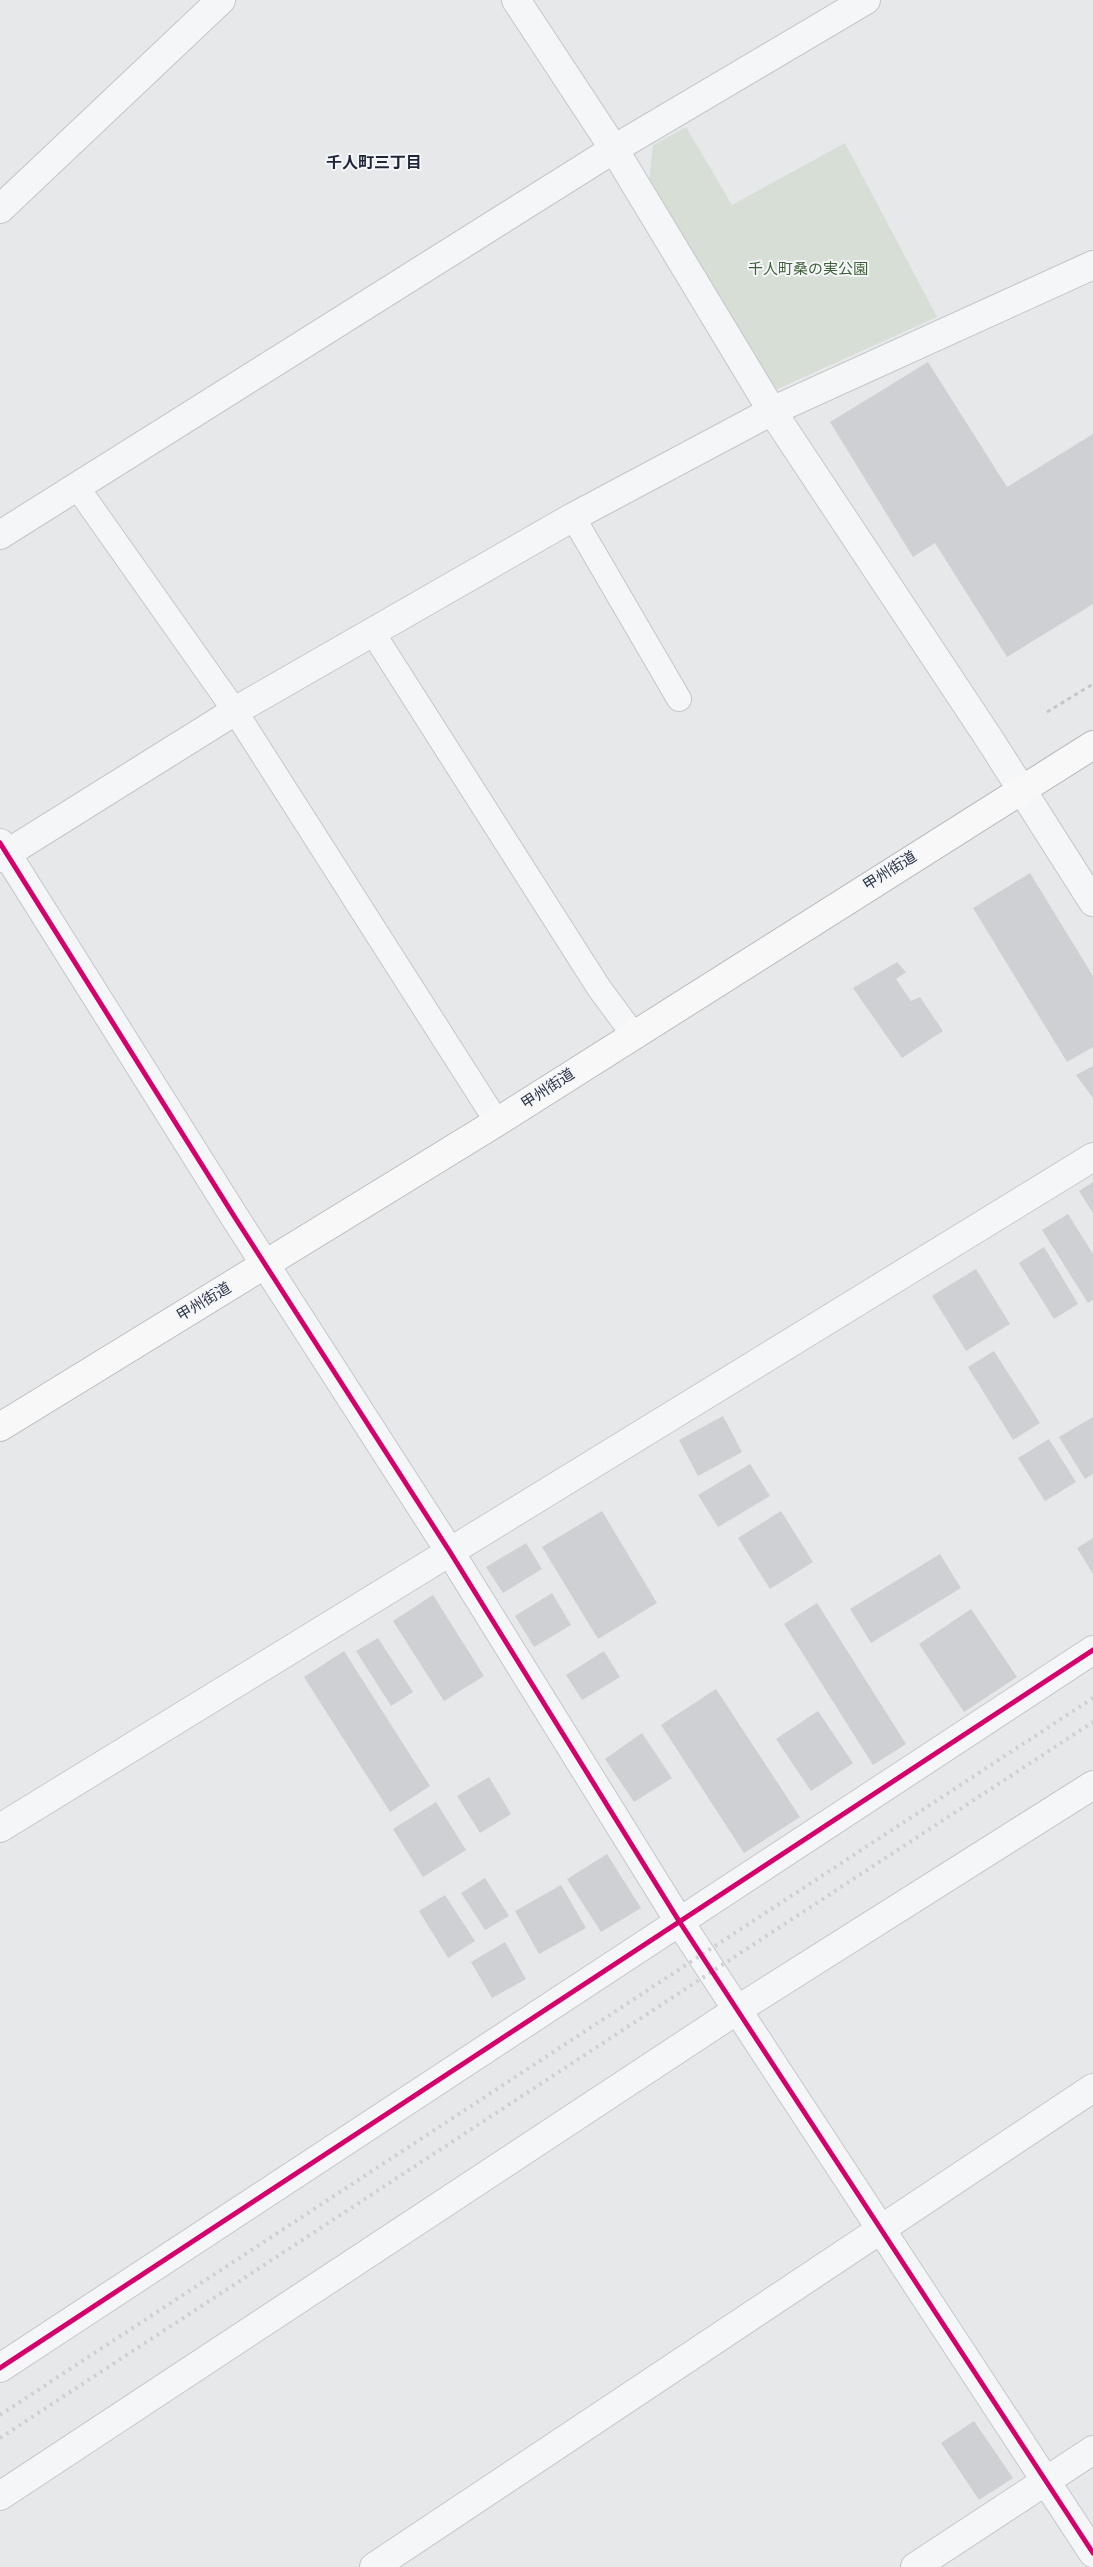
<!DOCTYPE html>
<html>
<head>
<meta charset="utf-8">
<style>
  body { margin:0 }
  canvas { display:block; background:#e6e8ea }
</style>
</head>
<body>
<canvas width="1093" height="2567"></canvas>
<script>
const context = document.querySelector('canvas').getContext('2d');
context.lineJoin = 'round';
function fillPath(path, color) { context.fillStyle = color; context.fill(path, 'evenodd'); }
function trace(path, color, width, dash) { context.strokeStyle = color; context.lineWidth = width; context.lineCap = dash ? 'butt' : 'round'; context.setLineDash(dash || []); context.stroke(path); }
function write(font, color, halo, rows, align = 'center') {
  context.font = font + ' Inter,"Noto Sans JP",sans-serif'; context.lineWidth = 4; context.setLineDash([]); context.textBaseline = 'middle'; context.strokeStyle = halo; context.fillStyle = color; for (const [text, x, y, turn = 0] of rows) {
    context.save(); context.translate(x, y); context.rotate((+turn || 0) * Math.PI / 180); context.textAlign = isNaN(turn) ? turn : align; if (halo) context.strokeText(text, 0, 0); context.fillText(text, 0, 0); context.restore();
  }
}
fillPath(new Path2D(`
  M 686,127 L 732,205 L 845,143 L 937,317 L 775,390 L 649,181 L 653,145 Z`), '#d6ded6');
fillPath(new Path2D(`
  M 928,362 L 1007,487 L 1093,434 L 1093,604 L 1007,657 L 935,543 L 913,557 L 830,422 Z
  M 1030,873 L 1093,976 L 1093,1047 L 1067,1062 L 973,908 Z
  M 897,962 L 906,972 L 896,979 L 911,1001 L 920,997 L 943,1031 L 902,1058 L 853,988 Z
  M 1093,1066 L 1093,1098 L 1076,1075 Z
  M 1093,1182 L 1093,1213 L 1079,1191 Z
  M 1068,1214 L 1093,1254 L 1093,1300 L 1088,1303 L 1042,1230 Z
  M 1044,1247 L 1078,1304 L 1054,1319 L 1019,1263 Z
  M 976,1269 L 1010,1324 L 966,1351 L 932,1296 Z
  M 994,1351 L 1040,1423 L 1013,1440 L 968,1367 Z
  M 723,1416 L 742,1452 L 698,1476 L 679,1440 Z
  M 1093,1417 L 1093,1474 L 1085,1479 L 1059,1437 Z
  M 1049,1439 L 1076,1482 L 1045,1501 L 1018,1458 Z
  M 750,1464 L 770,1496 L 718,1527 L 698,1495 Z
  M 602,1511 L 657,1603 L 598,1639 L 542,1547 Z
  M 781,1511 L 813,1562 L 770,1589 L 738,1538 Z
  M 1093,1538 L 1093,1574 L 1077,1548 Z
  M 526,1543 L 542,1569 L 503,1593 L 486,1567 Z
  M 940,1554 L 961,1588 L 871,1643 L 850,1609 Z
  M 552,1593 L 571,1625 L 534,1647 L 515,1616 Z
  M 433,1595 L 484,1676 L 444,1701 L 393,1621 Z
  M 817,1603 L 906,1744 L 873,1765 L 784,1624 Z
  M 971,1609 L 1017,1677 L 964,1712 L 919,1644 Z
  M 378,1638 L 413,1692 L 391,1706 L 356,1651 Z
  M 344,1651 L 430,1786 L 390,1812 L 304,1677 Z
  M 604,1651 L 620,1677 L 582,1700 L 566,1675 Z
  M 716,1689 L 800,1817 L 744,1853 L 661,1725 Z
  M 818,1711 L 853,1763 L 811,1791 L 776,1739 Z
  M 642,1733 L 672,1778 L 634,1802 L 605,1759 Z
  M 489,1777 L 511,1814 L 480,1833 L 457,1796 Z
  M 436,1802 L 466,1850 L 423,1877 L 393,1829 Z
  M 607,1854 L 641,1908 L 601,1932 L 567,1879 Z
  M 485,1878 L 509,1916 L 485,1930 L 461,1893 Z
  M 561,1885 L 586,1928 L 539,1954 L 515,1911 Z
  M 445,1895 L 475,1941 L 448,1958 L 419,1911 Z
  M 505,1942 L 526,1979 L 492,1998 L 471,1962 Z
  M 974,2421 L 1013,2478 L 979,2500 L 941,2443 Z`), '#ced0d3');
const lane = new Path2D(`
  M 77,487 L 235,711 L 497,1122
  M 573,517 L 679,699
  M 373,633 L 599,988 L 633,1034`);
const street = new Path2D(`
  M 516,0 L 614,149 L 772,411 L 990,740 L 1093,902
  M 0,209 L 221,0
  M 0,535 L 614,149 L 866,0
  M 0,843 L 234,1216 L 450,1552 L 679,1921 L 1093,2553
  M 0,858 L 235,711 L 573,517 L 772,411 L 1093,265
  M 0,1828 L 1093,1157
  M 0,2368 L 1093,1650
  M 0,2496 L 737,2010 L 1093,1785
  M 374,2567 L 1093,2088
  M 915,2567 L 1093,2450`);
const highway = new Path2D(`
  M 0,1427 L 497,1122 L 1093,745`);
trace(lane, '#c4c6c8', 26);
trace(street, '#c4c6c8', 30);
trace(highway, '#b8bbbf', 30);
trace(new Path2D(`
  M 1047,712 L 1093,684`), '#c5c6ca', 3, [4, 4]);
trace(lane, '#f5f6f7', 24);
trace(street, '#f5f6f7', 28);
trace(highway, '#f8f8f8', 28);
trace(new Path2D(`
  M 0,2415 L 1093,1698
  M 0,2438 L 1093,1722`), '#cecfd2', 4, [2.5, 5]);
trace(new Path2D(`
  M 0,843 L 234,1216 L 450,1552 L 679,1921 L 1093,2553
  M 0,2368 L 1093,1650`), '#d6006c', 5);
write('15px', '#3f6138', '#f4f6f9', [
  ["千人町桑の実公園",808,269]
]);
write('15px', '#2b3445', '#f4f6f9', [
  ["甲州街道",890,871,-32],
  ["甲州街道",548,1089,-33],
  ["甲州街道",204,1302,-31]
]);
write('bold 16px', '#1d2536', '#f4f6f9', [
  ["千人町三丁目",374,163]
]);
</script>
</body>
</html>
